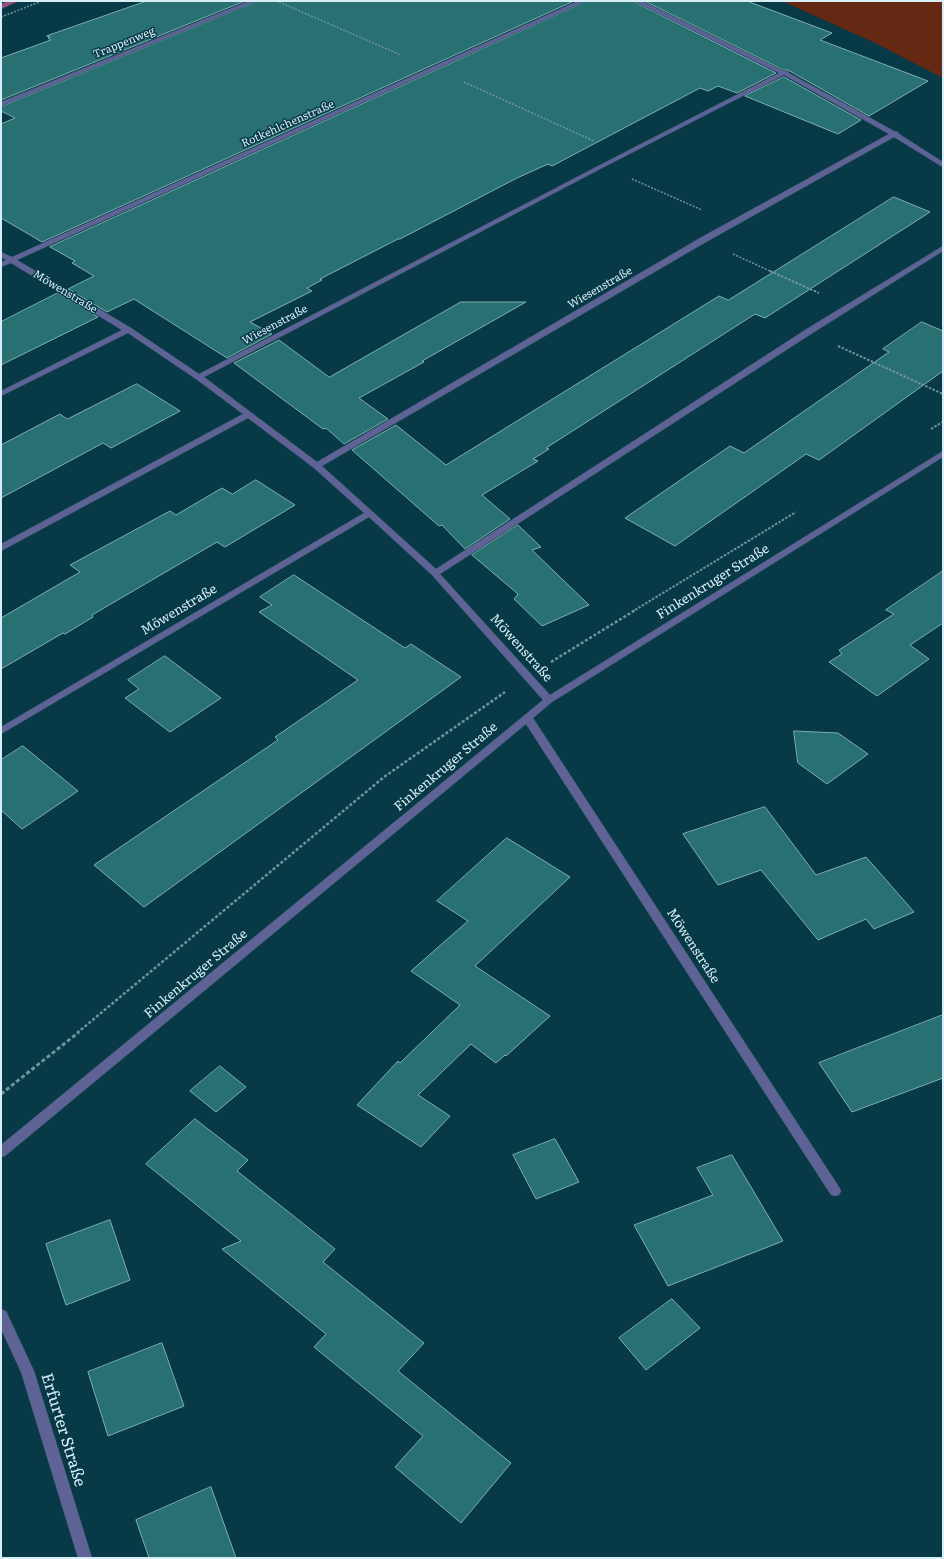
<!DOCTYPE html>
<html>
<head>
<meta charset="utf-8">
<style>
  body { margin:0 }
  #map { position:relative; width:944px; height:1559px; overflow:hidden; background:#073946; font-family:Literata,serif }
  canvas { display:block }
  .frame { position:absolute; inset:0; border:2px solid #d7eef6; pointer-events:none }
</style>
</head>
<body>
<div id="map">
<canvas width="944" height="1559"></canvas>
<div class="frame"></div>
</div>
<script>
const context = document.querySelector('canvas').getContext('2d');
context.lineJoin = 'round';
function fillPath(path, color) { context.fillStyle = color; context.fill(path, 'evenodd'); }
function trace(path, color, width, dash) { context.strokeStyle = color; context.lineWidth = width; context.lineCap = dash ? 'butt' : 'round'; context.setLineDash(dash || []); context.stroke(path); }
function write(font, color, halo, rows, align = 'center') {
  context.font = font + ' Literata,serif'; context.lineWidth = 3; context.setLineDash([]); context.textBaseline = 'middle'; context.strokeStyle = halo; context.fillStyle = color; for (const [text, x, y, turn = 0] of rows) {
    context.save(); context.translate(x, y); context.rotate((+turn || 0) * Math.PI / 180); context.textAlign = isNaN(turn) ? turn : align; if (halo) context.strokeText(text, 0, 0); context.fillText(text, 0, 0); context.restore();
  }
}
fillPath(new Path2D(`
  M 782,1 L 943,1 L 943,78 L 873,42 Z`), '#652913');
fillPath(new Path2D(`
  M 9,1 L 19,1 L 1,9 L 1,4 Z`), '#974f82');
const building = new Path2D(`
  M 147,1 L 245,1 L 1,100 L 1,58 L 51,40 L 48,38 L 50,37 L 47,36 Z
  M 258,1 L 574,1 L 42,242 L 1,218 L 1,124 L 15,118 L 1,111 L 1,107 Z
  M 587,1 L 633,1 L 776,73 L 737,93 L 718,86 L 708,91 L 700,88 L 552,166 L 548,164 L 517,178 L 400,239 L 398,239 L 320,279 L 322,280 L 307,288 L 312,291 L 250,322 L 272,334 L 227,358 L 134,299 L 107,312 L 68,289 L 94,276 L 72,263 L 75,261 L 50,247 Z
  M 645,1 L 747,1 L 832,33 L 820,40 L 928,81 L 869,116 L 788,70 L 784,70 Z
  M 784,77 L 861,120 L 838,134 L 745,96 Z
  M 894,197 L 930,212 L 765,318 L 755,314 L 546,448 L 549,449 L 533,459 L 538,461 L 482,495 L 510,519 L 465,549 L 442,525 L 439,526 L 352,450 L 396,425 L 446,465 L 719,296 L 728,300 Z
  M 58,293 L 98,317 L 1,365 L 1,322 Z
  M 461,302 L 526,302 L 422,361 L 424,362 L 359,398 L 388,419 L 344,444 L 326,428 L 323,429 L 234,363 L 279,340 L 329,377 Z
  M 922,322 L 943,331 L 943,371 L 819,460 L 806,454 L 675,546 L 625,518 L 730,446 L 744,453 L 889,352 L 883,349 Z
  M 137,384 L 180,411 L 111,448 L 103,443 L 1,498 L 1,445 L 60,414 L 67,419 Z
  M 256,480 L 295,505 L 225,547 L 217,542 L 92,615 L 93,617 L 65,634 L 63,633 L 1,669 L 1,618 L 80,572 L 70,565 L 170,511 L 176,515 L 222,488 L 232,494 Z
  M 518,525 L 541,547 L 532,550 L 589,605 L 542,626 L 514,599 L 518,594 L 472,555 Z
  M 943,571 L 943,623 L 910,645 L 929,659 L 877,696 L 829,662 L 842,654 L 839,650 L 894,614 L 886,610 Z
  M 294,575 L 405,648 L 411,644 L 461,677 L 144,907 L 94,865 L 278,740 L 275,737 L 358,680 L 259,612 L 272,605 L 260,597 Z
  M 165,656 L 221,698 L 170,732 L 125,698 L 139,689 L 128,680 Z
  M 794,731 L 838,733 L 868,754 L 827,784 L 798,763 Z
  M 23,746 L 78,791 L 22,829 L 1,810 L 1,760 Z
  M 765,807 L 816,875 L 866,857 L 914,912 L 874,929 L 866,919 L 818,940 L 761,870 L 718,885 L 683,834 Z
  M 507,838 L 570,877 L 475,966 L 550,1016 L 506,1056 L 505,1055 L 496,1063 L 471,1044 L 418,1095 L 450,1116 L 421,1147 L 357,1105 L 398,1061 L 400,1063 L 460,1005 L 411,971 L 468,921 L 437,901 Z
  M 943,1015 L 943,1078 L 852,1112 L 819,1063 Z
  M 220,1066 L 246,1087 L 216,1112 L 190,1091 Z
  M 195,1119 L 248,1160 L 237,1171 L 335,1249 L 323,1262 L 424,1343 L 398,1371 L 511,1463 L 461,1523 L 395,1467 L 423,1436 L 314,1347 L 326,1334 L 222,1249 L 241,1241 L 146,1164 Z
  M 555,1139 L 579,1182 L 536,1199 L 513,1155 Z
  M 732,1155 L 783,1241 L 668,1286 L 634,1225 L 713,1195 L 697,1168 Z
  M 110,1220 L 130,1280 L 66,1305 L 46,1244 Z
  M 672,1299 L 700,1328 L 646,1370 L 619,1338 Z
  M 162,1343 L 184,1406 L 108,1436 L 88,1372 Z
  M 211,1487 L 236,1558 L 149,1558 L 136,1520 Z`);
fillPath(building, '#297073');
trace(building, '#7cafb1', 1);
const minor = new Path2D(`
  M 249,1 L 257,1 L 1,106 L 1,102 Z
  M 578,1 L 586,1 L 17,260 L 131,328 L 199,374 L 600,165 L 779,73 L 634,1 L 642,1 L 784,71 L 788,71 L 789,73 L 894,131 L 898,132 L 899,134 L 943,162 L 943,167 L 941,166 L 894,137 L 706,242 L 322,466 L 436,569 L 805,330 L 943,246 L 943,251 L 811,334 L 440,574 L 550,695 L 943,451 L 943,457 L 552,702 L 533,718 L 839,1187 L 841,1191 L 839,1195 L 835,1196 L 831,1195 L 526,724 L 5,1156 L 1,1157 L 1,1145 L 543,700 L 432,575 L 369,517 L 1,734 L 1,727 L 364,513 L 314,468 L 248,418 L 1,551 L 1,544 L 243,414 L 196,379 L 128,333 L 1,396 L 1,391 L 122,330 L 11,263 L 1,267 L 1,262 L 6,260 L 1,257 L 1,252 L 12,257 ZM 784,75 L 889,134 L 700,238 L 317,462 L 204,377 L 604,167 Z
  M 1,1309 L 6,1311 L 34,1371 L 92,1558 L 78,1558 L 21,1372 L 1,1329 Z`);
trace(minor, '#285662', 1);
trace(new Path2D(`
  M 279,2 L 401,55
  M 1,17 L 42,1
  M 464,82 L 594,141
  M 632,179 L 702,210
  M 733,254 L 772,272`), '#70949f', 1.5, [2, 1.5]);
trace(new Path2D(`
  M 770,271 L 819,293
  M 838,346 L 943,394
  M 931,429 L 943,422
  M 635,610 L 796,512`), '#70949f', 2, [2.5, 1.5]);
trace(new Path2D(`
  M 551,662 L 637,609
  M 77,1033 L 384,777 L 505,692`), '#70949f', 2.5, [3, 2]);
trace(new Path2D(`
  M 1,1094 L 79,1032`), '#70949f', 3, [4, 2.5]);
fillPath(minor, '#5e6294');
write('11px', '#d7eef6', '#073946', [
  ["Trappenweg",124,43,-22],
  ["Rotkehlchenstraße",288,124,-24],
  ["Wiesenstraße",600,288,-30],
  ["Möwenstraße",65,292,31],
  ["Wiesenstraße",275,325,-28]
]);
write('13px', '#d7eef6', '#073946', [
  ["Finkenkruger Straße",713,582,-32],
  ["Möwenstraße",179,610,-31],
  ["Möwenstraße",521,648,48],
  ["Finkenkruger Straße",446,767,-40],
  ["Möwenstraße",693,946,57],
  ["Finkenkruger Straße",196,974,-40]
]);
write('16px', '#d7eef6', '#073946', [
  ["Erfurter Straße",63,1430,73]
]);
</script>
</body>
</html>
